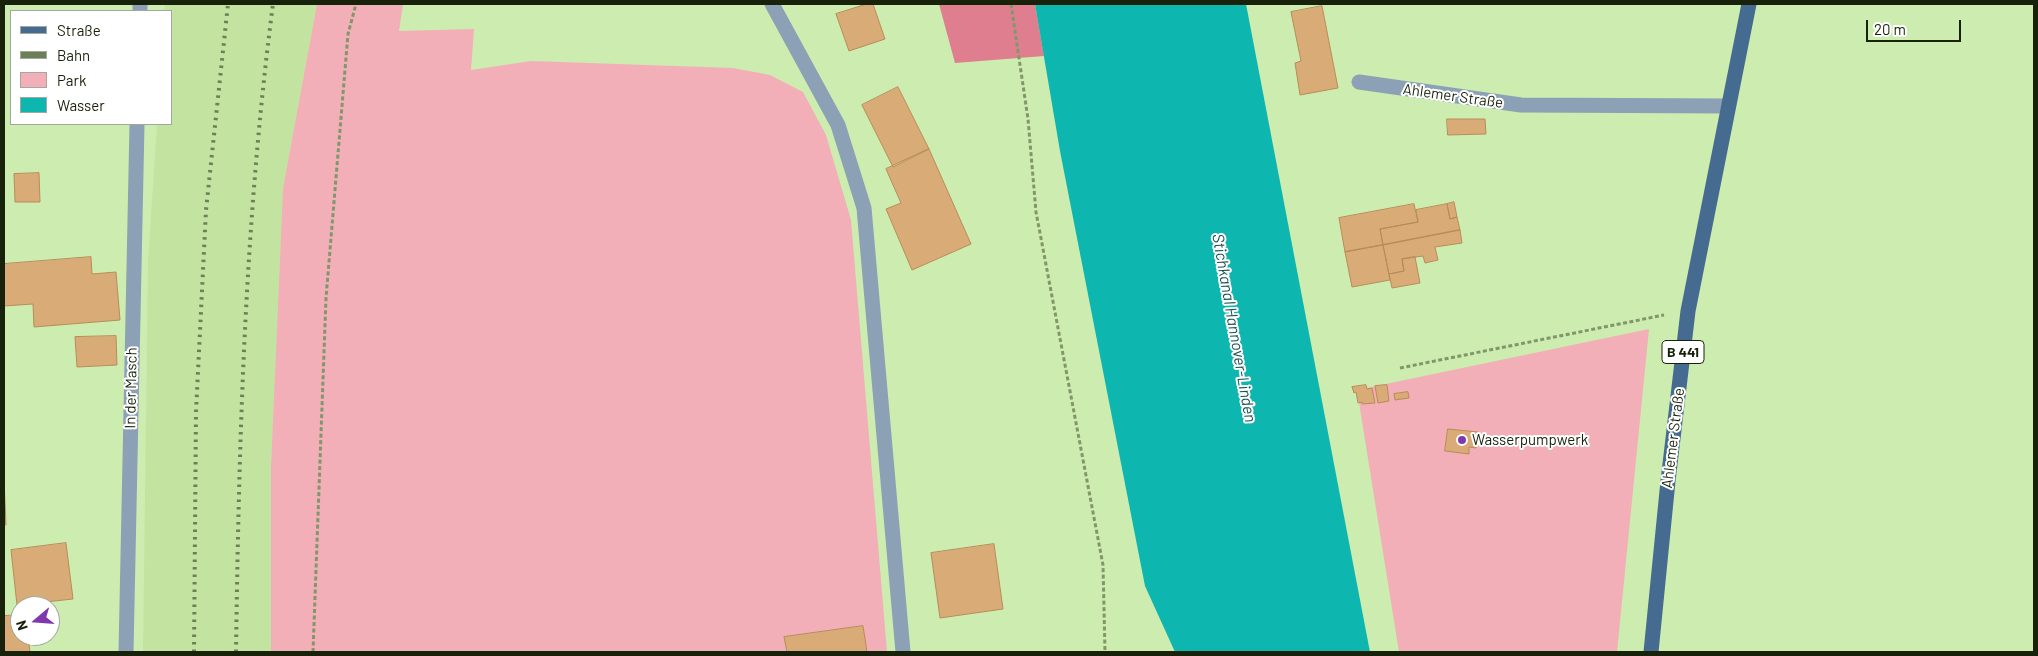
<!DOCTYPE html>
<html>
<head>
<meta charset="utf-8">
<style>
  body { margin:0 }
  #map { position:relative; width:2038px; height:656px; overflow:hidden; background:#cdecaf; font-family:Barlow,sans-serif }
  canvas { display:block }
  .frame { position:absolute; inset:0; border:5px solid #18220b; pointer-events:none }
  .legend { position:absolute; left:10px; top:10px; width:162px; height:115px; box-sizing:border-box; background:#fff; border:1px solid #a3a79d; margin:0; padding:6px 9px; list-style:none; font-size:15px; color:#18220b }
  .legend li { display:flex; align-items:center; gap:10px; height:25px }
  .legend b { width:25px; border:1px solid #a3a79d }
  .north { position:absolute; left:10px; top:596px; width:50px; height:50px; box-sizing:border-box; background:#fff; border:1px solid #a3a79d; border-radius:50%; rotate:252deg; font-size:14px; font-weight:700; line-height:20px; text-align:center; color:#18220b }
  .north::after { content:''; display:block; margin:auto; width:18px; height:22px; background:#8039ac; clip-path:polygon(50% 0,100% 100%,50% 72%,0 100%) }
  .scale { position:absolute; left:1866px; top:20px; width:95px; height:22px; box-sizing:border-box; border:2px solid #18220b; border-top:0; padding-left:6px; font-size:15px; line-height:18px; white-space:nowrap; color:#18220b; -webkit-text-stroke:4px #fff; paint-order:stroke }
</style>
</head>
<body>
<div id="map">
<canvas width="2038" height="656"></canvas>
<div class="frame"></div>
<ul class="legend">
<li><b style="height:6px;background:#456b90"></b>Straße</li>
<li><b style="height:6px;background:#6c8057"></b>Bahn</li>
<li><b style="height:14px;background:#f2afb8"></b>Park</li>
<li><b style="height:14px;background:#0db6af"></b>Wasser</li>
</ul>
<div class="north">N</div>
<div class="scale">20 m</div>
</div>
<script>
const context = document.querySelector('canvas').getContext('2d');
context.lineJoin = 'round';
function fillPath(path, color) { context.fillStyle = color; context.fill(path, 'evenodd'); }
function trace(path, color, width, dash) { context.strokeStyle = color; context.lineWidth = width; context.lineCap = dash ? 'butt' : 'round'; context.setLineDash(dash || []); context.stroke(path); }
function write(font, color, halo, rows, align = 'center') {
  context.font = font + ' Barlow,sans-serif'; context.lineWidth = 4; context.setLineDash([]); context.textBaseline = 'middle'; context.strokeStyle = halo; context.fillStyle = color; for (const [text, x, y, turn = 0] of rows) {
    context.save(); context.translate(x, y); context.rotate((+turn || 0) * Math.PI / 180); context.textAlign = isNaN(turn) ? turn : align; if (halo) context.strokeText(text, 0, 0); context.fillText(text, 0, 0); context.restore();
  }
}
fillPath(new Path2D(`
  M 165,4 L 317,4 L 283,188 L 271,465 L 271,652 L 143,652 L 148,262 L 157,124 L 171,124 L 171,11 L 164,11 Z`), '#c2e4a0');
fillPath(new Path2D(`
  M 317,4 L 403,4 L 399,31 L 474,29 L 471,70 L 531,61 L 733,68 L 770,75 L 803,92 L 826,135 L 851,220 L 887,652 L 271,652 L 271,465 L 283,188 Z
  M 1649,329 L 1617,652 L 1399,652 L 1357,390 Z`), '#f2afb8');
fillPath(new Path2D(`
  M 939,4 L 1035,4 L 1044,56 L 955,63 Z`), '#de7e8e');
fillPath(new Path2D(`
  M 1035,4 L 1246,4 L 1370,652 L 1175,652 L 1145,586 L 1060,151 Z`), '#0db6af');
const building = new Path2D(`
  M 867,4 L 873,4 L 885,39 L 849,51 L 836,14 Z
  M 1322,6 L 1338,88 L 1300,95 L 1295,63 L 1301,61 L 1291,12 Z
  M 898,87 L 929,149 L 893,167 L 862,105 Z
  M 1447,119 L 1485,119 L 1486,134 L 1448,135 Z
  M 929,149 L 971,244 L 912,270 L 886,209 L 901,203 L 886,169 Z
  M 39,173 L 40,202 L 15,202 L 14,174 Z
  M 1454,202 L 1457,217 L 1450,219 L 1447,204 Z
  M 1414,204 L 1418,222 L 1380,229 L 1383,245 L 1345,252 L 1339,218 Z
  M 1447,204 L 1450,219 L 1457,217 L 1460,230 L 1383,245 L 1380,229 L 1418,222 L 1416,210 Z
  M 1460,230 L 1462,243 L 1435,247 L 1438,260 L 1425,263 L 1423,256 L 1402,259 L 1404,271 L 1389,274 L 1383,245 Z
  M 1383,245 L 1390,280 L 1352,287 L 1345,252 Z
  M 91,257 L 92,274 L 116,272 L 120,320 L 34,327 L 33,304 L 4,306 L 4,264 Z
  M 1415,257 L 1420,283 L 1392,288 L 1389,274 L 1404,271 L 1402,259 Z
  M 116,336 L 117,365 L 77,367 L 75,337 Z
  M 1366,385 L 1367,389 L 1372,388 L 1375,403 L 1362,404 L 1362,402 L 1358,403 L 1356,392 L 1354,393 L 1352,387 Z
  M 1387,385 L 1389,401 L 1378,403 L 1375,386 Z
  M 1408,392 L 1409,398 L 1395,400 L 1394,394 Z
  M 1448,429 L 1478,432 L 1476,448 L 1469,447 L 1469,454 L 1445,451 Z
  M 4,479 L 6,525 L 4,525 Z
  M 66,543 L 73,599 L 17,605 L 11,550 Z
  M 994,544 L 1003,609 L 940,618 L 931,553 Z
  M 20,615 L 20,636 L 28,636 L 30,652 L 4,652 L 4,616 Z
  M 863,626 L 867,652 L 787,652 L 784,637 Z`);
fillPath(building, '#d9ab77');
trace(building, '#b88c58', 1);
trace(new Path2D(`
  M 1011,4 L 1028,119 L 1036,212 L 1103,565 L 1105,652
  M 1400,368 L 1664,315
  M 313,652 L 326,298 L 348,34 L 356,4`), '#81976a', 3, [4, 2.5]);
trace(new Path2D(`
  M 772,4 L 838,125 L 864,208 L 903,652
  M 140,11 L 140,4
  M 1359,82 L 1521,105 L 1727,106
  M 126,652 L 137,124`), '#8ca0b6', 15);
trace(new Path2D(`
  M 1651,652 L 1668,481 L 1688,311 L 1749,4`), '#456b90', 15);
trace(new Path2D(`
  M 194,652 L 196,412 L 206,210 L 228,4
  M 236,652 C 239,436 245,218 273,4`), '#6c8057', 4, [2.5, 5]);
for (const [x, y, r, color] of [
  [1462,440,5,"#8039ac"]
]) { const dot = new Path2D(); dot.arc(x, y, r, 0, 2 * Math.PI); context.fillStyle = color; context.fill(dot); trace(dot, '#fff', 2); }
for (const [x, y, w] of [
  [1683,352,42]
]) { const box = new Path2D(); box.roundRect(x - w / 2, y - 11.5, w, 23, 4); context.fillStyle = '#fff'; context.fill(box); trace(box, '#18220b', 1); }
write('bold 14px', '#18220b', null, [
  ["B 441",1683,352]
]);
write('15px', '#18220b', '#fff', [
  ["Ahlemer Straße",1453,96,8],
  ["In der Masch",131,388,-89],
  ["Ahlemer Straße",1673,438,-83]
]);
write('15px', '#18220b', '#fff', [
  ["Wasserpumpwerk",1472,440]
], 'left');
write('italic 16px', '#185350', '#fff', [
  ["Stichkanal Hannover-Linden",1234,328,80]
]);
</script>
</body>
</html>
